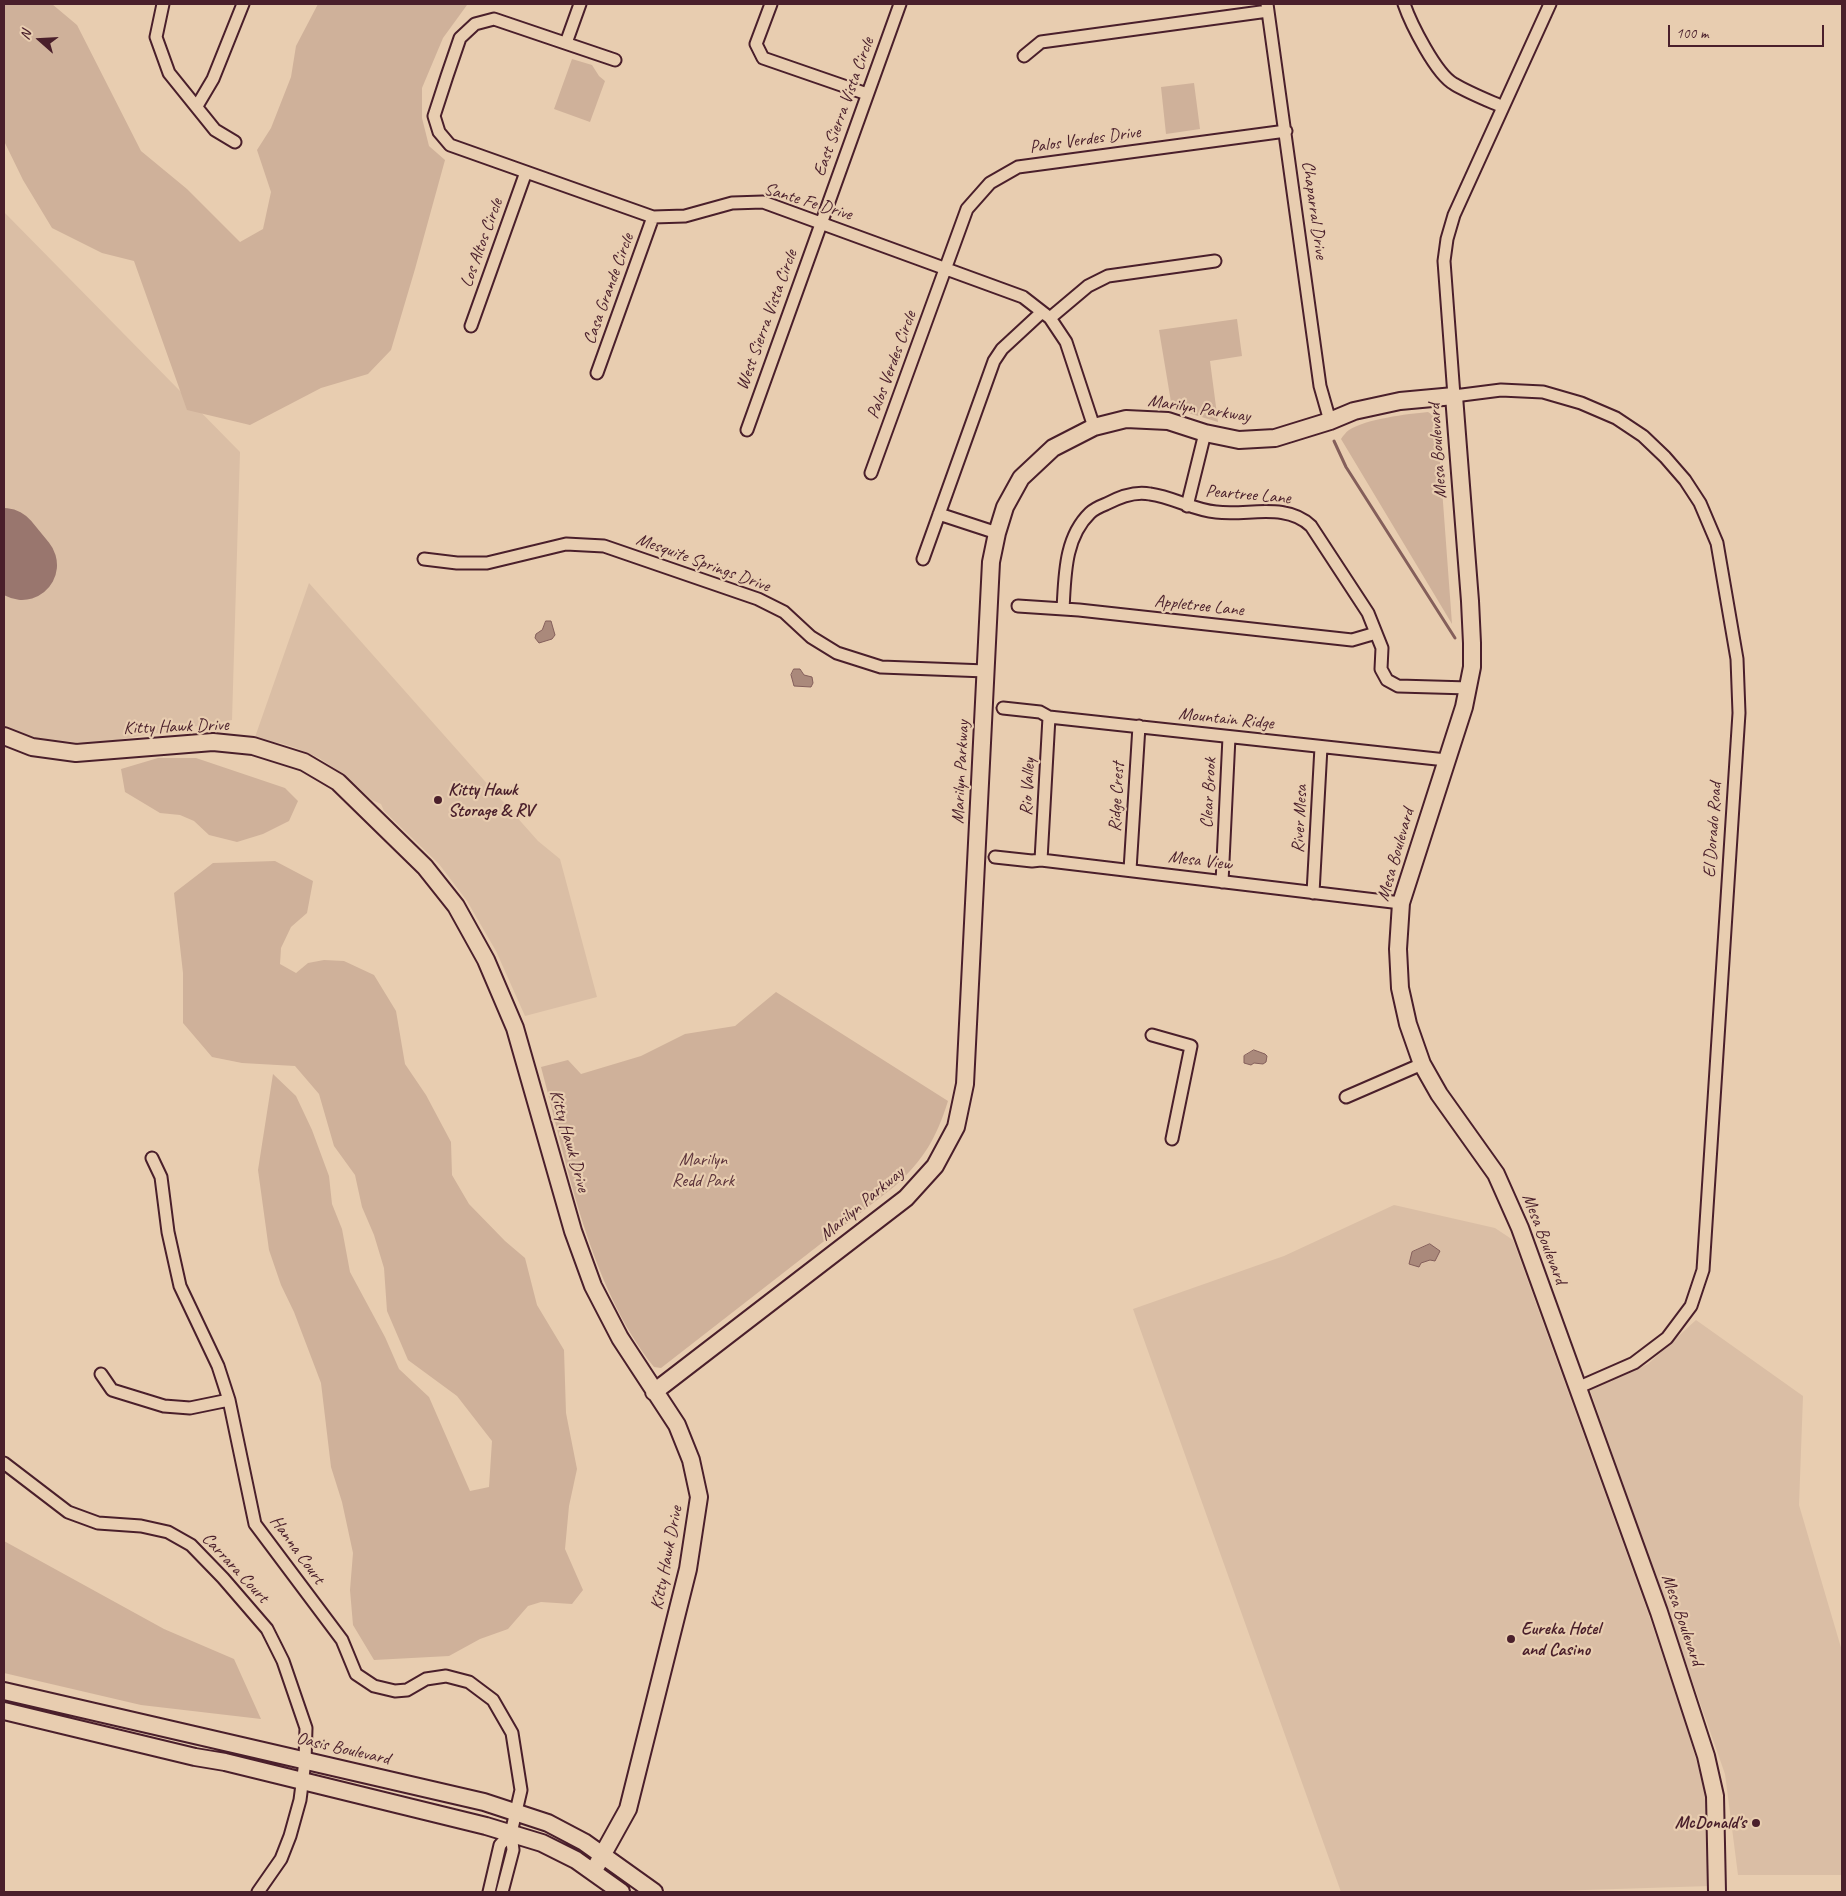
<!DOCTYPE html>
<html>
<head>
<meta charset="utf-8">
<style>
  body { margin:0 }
  #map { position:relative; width:1846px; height:1896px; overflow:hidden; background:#e8cdb0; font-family:Caveat,sans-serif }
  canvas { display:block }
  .frame { position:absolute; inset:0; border:5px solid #4a1f2b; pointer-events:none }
  .north { position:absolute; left:15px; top:15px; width:50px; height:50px; -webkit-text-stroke:4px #e8cdb0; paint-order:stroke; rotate:289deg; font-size:14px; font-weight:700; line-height:20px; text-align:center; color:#4a1f2b }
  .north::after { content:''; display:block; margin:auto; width:18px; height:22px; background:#4a1f2b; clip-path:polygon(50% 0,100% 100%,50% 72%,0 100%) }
  .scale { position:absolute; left:1668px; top:25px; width:156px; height:22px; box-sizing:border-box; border:2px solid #4a1f2b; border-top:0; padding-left:6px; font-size:15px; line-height:18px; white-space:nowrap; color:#4a1f2b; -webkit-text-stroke:4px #e8cdb0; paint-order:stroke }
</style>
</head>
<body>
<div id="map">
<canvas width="1846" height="1896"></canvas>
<div class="frame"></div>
<div class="north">N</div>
<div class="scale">100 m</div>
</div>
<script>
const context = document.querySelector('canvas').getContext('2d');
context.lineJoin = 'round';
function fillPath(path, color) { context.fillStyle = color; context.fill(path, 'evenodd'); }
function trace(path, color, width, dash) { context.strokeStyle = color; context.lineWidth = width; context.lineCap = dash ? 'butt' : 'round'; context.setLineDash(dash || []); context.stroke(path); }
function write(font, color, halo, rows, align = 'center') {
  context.font = font + ' Caveat,sans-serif'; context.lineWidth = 4.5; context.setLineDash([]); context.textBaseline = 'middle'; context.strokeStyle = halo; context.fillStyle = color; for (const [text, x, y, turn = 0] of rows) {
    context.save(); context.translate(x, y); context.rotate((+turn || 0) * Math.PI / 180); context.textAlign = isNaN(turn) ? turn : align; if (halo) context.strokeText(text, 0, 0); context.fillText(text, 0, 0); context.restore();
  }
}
fillPath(new Path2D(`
  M 4,212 L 240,452 L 232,720 L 93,744 L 27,737 L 4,731 Z
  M 309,583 L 538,841 L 560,859 L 597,997 L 525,1016 L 496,951 L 467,901 L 439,864 L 384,811 L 381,804 L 372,800 L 346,776 L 319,758 L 296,748 L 280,743 L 254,740 Z
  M 1394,1205 L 1495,1228 L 1513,1240 L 1645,1604 L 1685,1722 L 1708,1800 L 1710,1886 L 1522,1892 L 1341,1892 L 1133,1309 L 1284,1256 Z
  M 1696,1320 L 1803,1396 L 1799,1505 L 1842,1651 L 1842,1875 L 1738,1875 L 1725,1774 L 1590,1390 L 1648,1364 Z`), '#dabea5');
fillPath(new Path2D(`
  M 4,4 L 52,4 L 77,25 L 141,151 L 187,189 L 240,242 L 263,229 L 271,192 L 257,150 L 271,128 L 291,77 L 296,46 L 318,4 L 477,4 L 467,5 L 443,38 L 422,88 L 422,118 L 429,146 L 445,160 L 415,269 L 391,350 L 368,374 L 321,388 L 250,425 L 187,410 L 134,261 L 102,253 L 52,228 L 23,180 L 4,141 Z
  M 572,59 L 592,65 L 599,76 L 605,81 L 590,122 L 554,109 Z
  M 1194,83 L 1200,129 L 1166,134 L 1161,87 Z
  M 1237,319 L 1242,356 L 1210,361 L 1218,422 L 1172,408 L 1159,330 Z
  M 1428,412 L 1434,416 L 1437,421 L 1452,624 L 1341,439 C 1343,436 1346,432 1349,430 C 1366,419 1407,414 1428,412 Z
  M 158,758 L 196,758 L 285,788 L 298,801 L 289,821 L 263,834 L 237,842 L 209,835 L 194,821 L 180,815 L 160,813 L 125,792 L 121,769 Z
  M 275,861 L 313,881 L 307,913 L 291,927 L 281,948 L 280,964 L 296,973 L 308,963 L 324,960 L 344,961 L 374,975 L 396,1011 L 405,1064 L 426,1095 L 451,1142 L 452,1175 L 469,1204 L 505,1241 L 525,1258 L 537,1305 L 564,1350 L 566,1413 L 577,1469 L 569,1506 L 565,1549 L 583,1590 L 572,1604 L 541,1602 L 528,1606 L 508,1629 L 480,1639 L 449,1656 L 374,1660 L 353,1625 L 350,1590 L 353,1553 L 342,1502 L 331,1467 L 321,1383 L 294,1312 L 281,1285 L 269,1250 L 258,1170 L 273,1074 L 296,1096 L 312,1130 L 329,1176 L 332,1204 L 342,1229 L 350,1272 L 385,1337 L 399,1369 L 429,1397 L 470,1491 L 489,1487 L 492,1441 L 457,1396 L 408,1360 L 387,1311 L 384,1268 L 374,1235 L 362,1207 L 355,1175 L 334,1146 L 319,1094 L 295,1066 L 242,1063 L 212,1057 L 183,1023 L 183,973 L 174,893 L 213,863 Z
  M 776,992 L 948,1101 C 936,1139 924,1159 895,1186 L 661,1368 L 654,1367 C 589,1285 568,1167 541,1067 L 568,1060 L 581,1074 L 641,1056 L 685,1034 L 735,1026 Z
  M 4,1541 L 164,1629 L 234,1659 L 261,1719 L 141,1705 L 4,1673 Z`), '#cfb19a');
const water = new Path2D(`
  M 546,621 L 551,621 L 555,635 L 552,639 L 539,643 L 535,638 L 536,634 L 542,630 Z
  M 794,669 L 800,669 L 804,675 L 812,677 L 813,683 L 811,687 L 794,686 L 791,675 Z
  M 1254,1050 L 1265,1054 L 1267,1056 L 1266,1062 L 1263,1064 L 1254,1063 L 1251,1065 L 1244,1063 L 1244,1056 Z
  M 1430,1244 L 1440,1251 L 1435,1261 L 1430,1260 L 1421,1263 L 1419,1267 L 1409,1264 L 1412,1252 Z`);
fillPath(water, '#aa897b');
trace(water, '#845f5b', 1);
trace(new Path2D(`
  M 1334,441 L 1346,467 L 1455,638`), '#845f5b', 3);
trace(new Path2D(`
  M 4,552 L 4,555`), '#99766e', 29);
trace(new Path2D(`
  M 4,543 L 22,565`), '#99766e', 70);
const street = new Path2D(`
  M 163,4 L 156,37 L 169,73 L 215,130 L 235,142
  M 771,4 L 756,44 L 763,58 L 867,94
  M 1267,4 L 1320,386 L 1330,421
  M 1404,4 C 1411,24 1436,74 1454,84 C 1469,93 1487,100 1503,107
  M 1550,4 L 1454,215 L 1447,239 L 1444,261 L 1454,396 L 1501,390 L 1543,392 L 1581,403 L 1616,418 L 1643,436 L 1665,457 L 1685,480 L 1700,503 L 1717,543 L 1737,659 L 1739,713 L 1703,1270 L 1691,1306 L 1667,1338 L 1634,1363 L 1577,1388
  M 566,43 L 580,4
  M 1024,56 L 1041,42 L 1268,11
  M 615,60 L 494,19 L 475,24 L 460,38 L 447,76 L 434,116 L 439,132 L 450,145 L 653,217 L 685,216 L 732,203 L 763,202 L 1023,297 L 1050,318 L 1066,342 L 1094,427
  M 197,106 L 213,79 L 243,4
  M 1050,318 L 1088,286 L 1108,276 L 1215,261
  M 471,326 L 526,172
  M 597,373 L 653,217
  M 747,430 L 900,4
  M 871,473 L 967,209 L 990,183 L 1018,167 L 1286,131
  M 1187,506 L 1205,433
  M 939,514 L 997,533
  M 424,559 L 457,563 L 487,563 L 566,544 L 604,546 L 758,599 L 784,612 L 811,637 L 837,653 L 881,667 L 986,671
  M 923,559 L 994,361 L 1002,349 L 1042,312
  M 1018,606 L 1079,610 L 1352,640 L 1376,633
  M 1063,609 C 1065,577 1064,538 1090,513 C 1094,509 1101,506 1106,504 C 1119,497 1136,491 1150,494 C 1173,497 1193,510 1216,512 C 1248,516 1286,502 1311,526 L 1368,613 L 1382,648 L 1381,669 L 1387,680 L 1398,686 L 1469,688
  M 1003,708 L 1040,712 L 1049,717 L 1446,760
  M 995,857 L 1032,861 L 1041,860 L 1401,903
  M 1041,860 L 1049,717
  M 1130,870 L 1139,726
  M 1222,882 L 1229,737
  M 1313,893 L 1321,747
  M 1152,1035 L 1191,1046 L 1172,1139
  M 1346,1097 L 1422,1064
  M 152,1158 L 161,1177 L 168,1232 L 180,1286 L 218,1366 L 229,1400 L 255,1524 L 342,1640 L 356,1674 L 374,1686 L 395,1691 L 407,1690 L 426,1679 L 446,1676 L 469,1682 L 493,1700 L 512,1733 L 521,1790 L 511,1833 L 500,1845 L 489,1892
  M 101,1374 L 112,1390 L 164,1406 L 190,1408 L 229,1400
  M 4,1463 L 68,1512 L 98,1523 L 141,1526 L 168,1532 L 191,1545 L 223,1578 L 267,1629 L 283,1661 L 306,1728 L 305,1761 L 300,1800 L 290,1836 L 281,1859 L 258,1892
  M 502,1892 L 513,1850 L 511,1833`);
const secondary = new Path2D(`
  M 4,736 L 32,747 L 76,753 L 213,742 L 253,746 L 304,762 L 338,782 L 425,867 L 456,906 L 486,960 L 515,1028 L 573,1231 L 593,1286 L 620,1338 L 677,1425 L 691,1460 L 699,1497 L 688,1569 L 628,1809 L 593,1872
  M 654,1392 L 906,1198 L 935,1166 L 956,1127 L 965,1084 L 991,562 L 997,533 L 1005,507 L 1021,478 L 1053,448 L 1094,427 L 1126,419 L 1168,421 L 1205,433 L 1239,440 L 1275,438 L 1330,421 L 1354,411 L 1400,401 L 1454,396 L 1470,601 L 1472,643 L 1472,667 L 1464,707 L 1401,903 L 1398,949 L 1400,988 L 1408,1024 L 1422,1064 L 1439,1094 L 1496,1174 L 1520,1228 L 1659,1612 L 1706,1756 L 1715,1796 L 1717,1892
  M 4,1691 L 484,1802 L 548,1823 L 584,1842 L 654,1892
  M 4,1711 L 195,1757 L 225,1762 L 486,1826 L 542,1843 L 576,1860 L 621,1892`);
trace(street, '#4a1f2b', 15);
trace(secondary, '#4a1f2b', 20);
trace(street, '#e8cdb0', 11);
trace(secondary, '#e8cdb0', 16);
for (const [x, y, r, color] of [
  [438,800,5,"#4a1f2b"],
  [1511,1639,5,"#4a1f2b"],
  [1756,1823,5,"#4a1f2b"]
]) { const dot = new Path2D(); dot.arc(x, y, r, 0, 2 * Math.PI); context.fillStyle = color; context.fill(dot); trace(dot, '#e8cdb0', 2); }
write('18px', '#4a1f2b', '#e8cdb0', [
  ["East Sierra Vista Circle",844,107,-70],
  ["Palos Verdes Drive",1085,140,-8],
  ["Sante Fe Drive",808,202,17],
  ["Chaparral Drive",1314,210,82],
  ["Los Altos Circle",482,243,-70],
  ["Casa Grande Circle",609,289,-70],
  ["West Sierra Vista Circle",767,320,-70],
  ["Palos Verdes Circle",892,365,-70],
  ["Marilyn Parkway",1199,409,9],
  ["Mesa Boulevard",1438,451,-94],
  ["Peartree Lane",1248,495,5],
  ["Mesquite Springs Drive",703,563,20],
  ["Appletree Lane",1199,606,6],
  ["Mountain Ridge",1226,719,6],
  ["Kitty Hawk Drive",176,727,-2],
  ["Marilyn Parkway",961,772,-87],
  ["Rio Valley",1028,787,-87],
  ["Clear Brook",1209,793,-87],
  ["Ridge Crest",1117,797,-87],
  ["River Mesa",1300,819,-87],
  ["El Dorado Road",1713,830,-86],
  ["Mesa Boulevard",1396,855,-74],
  ["Mesa View",1200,861,7],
  ["Kitty Hawk Drive",569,1141,74],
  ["Marilyn Parkway",862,1204,-40],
  ["Mesa Boulevard",1544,1239,69],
  ["Hanna Court",297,1550,54],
  ["Kitty Hawk Drive",667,1558,-79],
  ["Carrara Court",235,1568,47],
  ["Mesa Boulevard",1682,1620,71],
  ["Oasis Boulevard",343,1749,13]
]);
write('bold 18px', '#4a1f2b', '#e8cdb0', [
  ["Kitty Hawk",448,790],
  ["Storage & RV",448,811],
  ["Eureka Hotel",1521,1629],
  ["and Casino",1521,1650],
  ["McDonald's",1746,1823,"right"]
], 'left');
write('18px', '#5e353c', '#e8cdb0', [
  ["Marilyn",703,1160],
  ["Redd Park",703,1181]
]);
</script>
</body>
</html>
